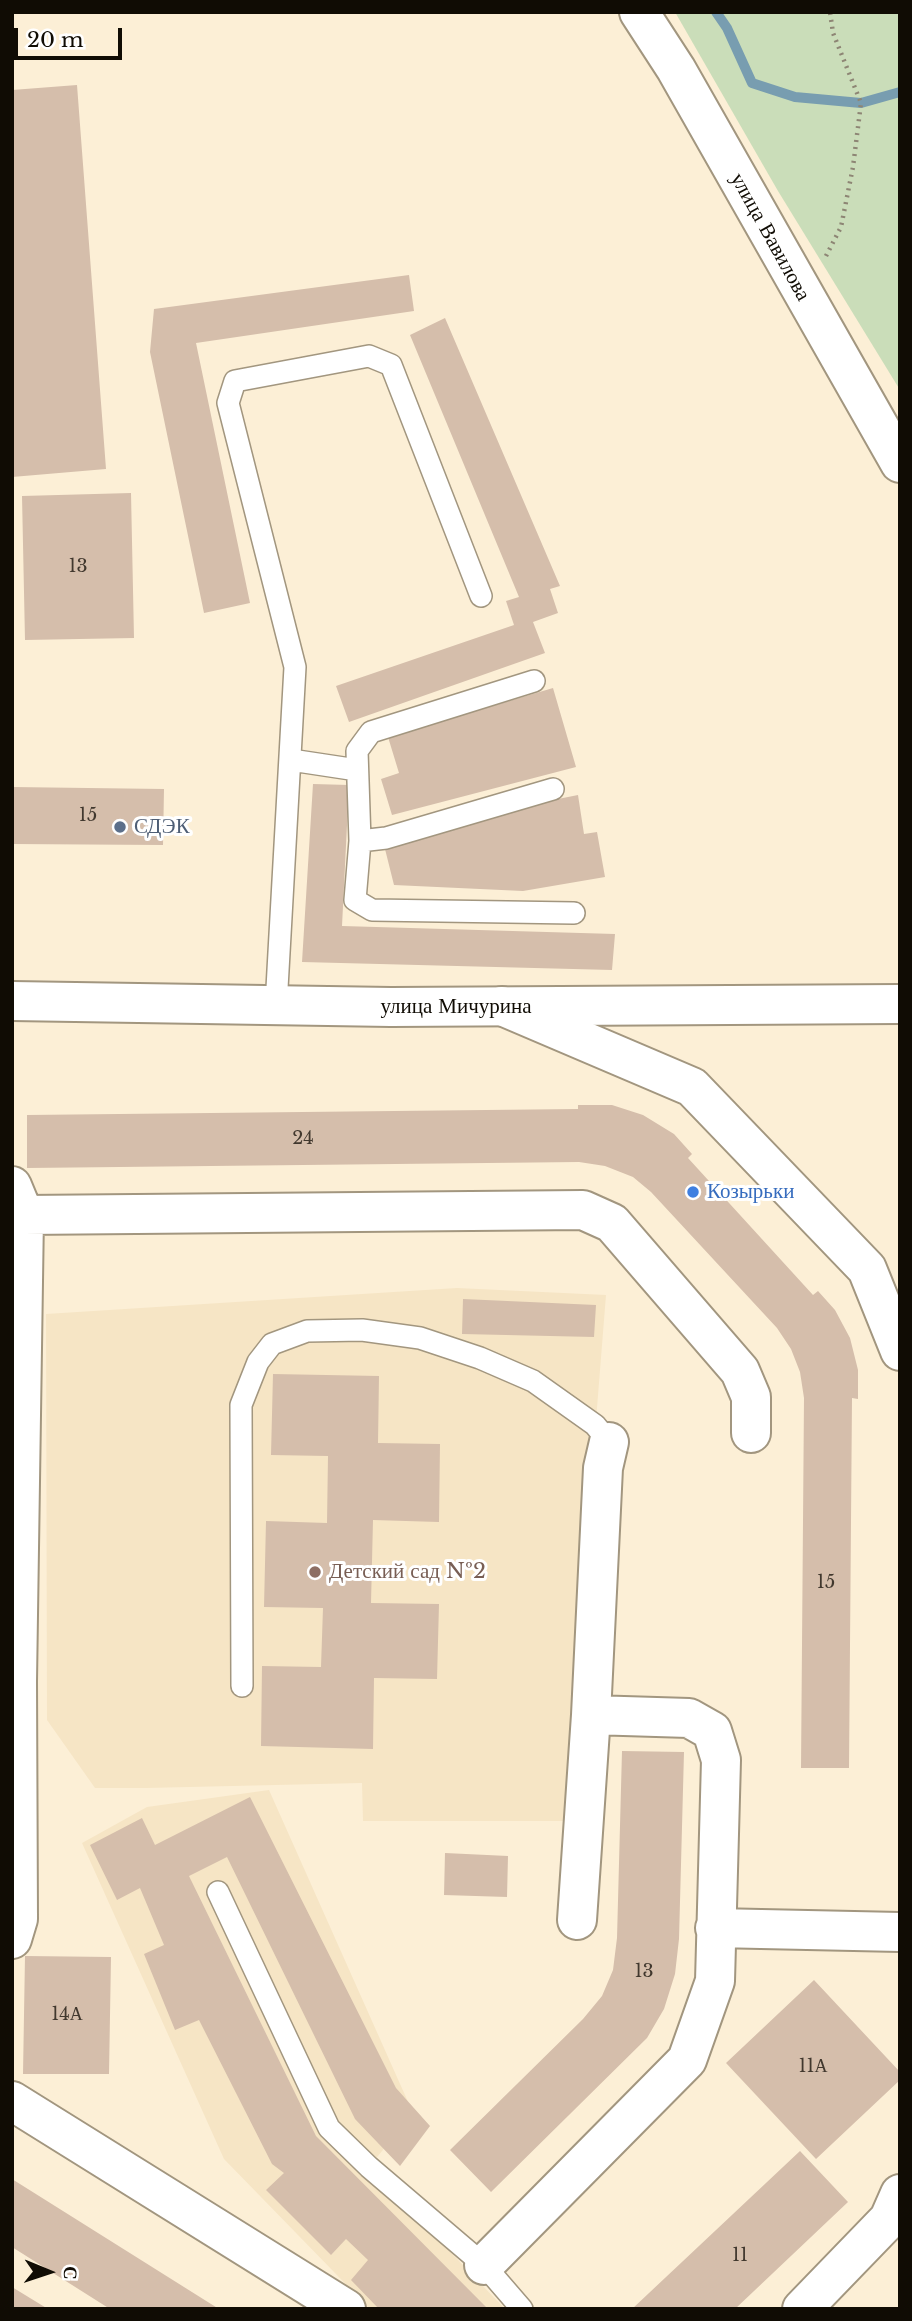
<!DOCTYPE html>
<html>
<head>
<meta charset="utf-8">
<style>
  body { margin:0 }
  #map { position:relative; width:912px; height:2321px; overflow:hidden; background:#fcefd6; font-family:"Libre Baskerville",serif }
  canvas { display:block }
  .frame { position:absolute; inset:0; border:14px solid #100c04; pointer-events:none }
  .north { position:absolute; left:14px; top:2237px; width:70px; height:70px; -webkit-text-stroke:5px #fff; paint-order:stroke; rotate:92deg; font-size:19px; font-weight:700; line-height:28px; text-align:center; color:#100c04 }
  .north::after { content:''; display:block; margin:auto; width:24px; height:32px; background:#100c04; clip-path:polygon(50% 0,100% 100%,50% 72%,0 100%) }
  .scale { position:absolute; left:14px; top:28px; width:108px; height:32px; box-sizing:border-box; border:4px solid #100c04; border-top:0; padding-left:9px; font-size:21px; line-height:24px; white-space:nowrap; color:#100c04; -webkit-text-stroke:5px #fff; paint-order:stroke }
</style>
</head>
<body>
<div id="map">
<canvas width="912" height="2321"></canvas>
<div class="frame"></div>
<div class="north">С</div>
<div class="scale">20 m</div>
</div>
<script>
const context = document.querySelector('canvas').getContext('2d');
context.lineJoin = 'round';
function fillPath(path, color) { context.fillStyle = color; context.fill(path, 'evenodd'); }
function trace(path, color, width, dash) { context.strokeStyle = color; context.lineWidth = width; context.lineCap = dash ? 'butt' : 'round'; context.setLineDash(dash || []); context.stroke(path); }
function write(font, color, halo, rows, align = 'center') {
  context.font = font + ' "Libre Baskerville",serif'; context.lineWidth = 6; context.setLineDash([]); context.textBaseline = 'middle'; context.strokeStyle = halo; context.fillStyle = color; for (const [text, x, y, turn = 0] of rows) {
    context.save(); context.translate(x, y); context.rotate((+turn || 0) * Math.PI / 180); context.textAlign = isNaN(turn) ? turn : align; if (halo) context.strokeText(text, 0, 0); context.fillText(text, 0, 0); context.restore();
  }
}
fillPath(new Path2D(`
  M 457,1288 L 606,1295 L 564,1821 L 363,1821 L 362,1783 L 146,1788 L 95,1788 L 47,1720 L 46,1314 Z
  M 269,1790 L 413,2113 L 369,2167 L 505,2309 L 370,2309 L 224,2159 L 82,1843 L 147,1807 Z`), '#f6e5c5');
fillPath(new Path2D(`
  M 675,12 L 900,12 L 900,390 L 778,191 Z`), '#caddb9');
trace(new Path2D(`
  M 716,12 L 727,28 L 752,83 L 795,97 L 861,103 L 900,92`), '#789db0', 10);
fillPath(new Path2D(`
  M 77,85 L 106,469 L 12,477 L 12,90 Z
  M 409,275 L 414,311 L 196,343 L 250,603 L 204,613 L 150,352 L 154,309 Z
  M 445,318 L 560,586 L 550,589 L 558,613 L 533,622 L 545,653 L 349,722 L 336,686 L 514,625 L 506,601 L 519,597 L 410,335 Z
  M 131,493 L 134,638 L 25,640 L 22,496 Z
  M 553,688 L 576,767 L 392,815 L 381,779 L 399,773 L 388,737 Z
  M 313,784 L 349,785 L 342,926 L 615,934 L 612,970 L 302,962 Z
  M 12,787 L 164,789 L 163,845 L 12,844 Z
  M 578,795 L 584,834 L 597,832 L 605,877 L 523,891 L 394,885 L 385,849 L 508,809 Z
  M 578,1105 L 612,1105 L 643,1115 L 674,1134 L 692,1154 L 688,1158 L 813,1295 L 818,1291 L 835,1310 L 850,1338 L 858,1370 L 858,1399 L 852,1398 L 849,1768 L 801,1768 L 804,1398 L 800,1372 L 791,1349 L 777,1328 L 651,1192 L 633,1177 L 605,1166 L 579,1162 L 27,1168 L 27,1115 L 578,1109 Z
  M 463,1299 L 596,1305 L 594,1337 L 462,1334 Z
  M 273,1374 L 379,1376 L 378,1443 L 440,1444 L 439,1522 L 373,1520 L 371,1603 L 439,1604 L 437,1679 L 374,1678 L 373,1749 L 261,1746 L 262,1666 L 321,1667 L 323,1608 L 264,1607 L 266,1521 L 327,1523 L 328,1456 L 271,1455 Z
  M 622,1751 L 684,1752 L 679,1939 L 675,1974 L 664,2009 L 647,2038 L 491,2192 L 450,2150 L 583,2019 L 602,1996 L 613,1970 L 617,1938 Z
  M 250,1797 L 396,2088 L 430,2126 L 400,2166 L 355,2119 L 227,1857 L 189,1876 L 316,2136 L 488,2309 L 379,2309 L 351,2280 L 368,2260 L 346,2239 L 331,2255 L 266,2190 L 284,2173 L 272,2164 L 199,2020 L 175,2030 L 144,1954 L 164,1945 L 140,1888 L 117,1900 L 90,1845 L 142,1818 L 155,1845 Z
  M 445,1853 L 508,1856 L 507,1897 L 444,1895 Z
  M 25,1956 L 111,1957 L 109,2074 L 23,2074 Z
  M 814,1980 L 900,2072 L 900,2080 L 816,2159 L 726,2063 Z
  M 800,2151 L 848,2202 L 735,2309 L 632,2309 Z
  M 12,2179 L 219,2309 L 110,2309 L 12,2247 Z
  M 12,2287 L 48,2309 L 12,2309 Z`), '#d5beab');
const lane = new Path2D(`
  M 534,681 L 371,732 L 357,751 L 360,841 L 355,900 L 372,910 L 574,913
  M 291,760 L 357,770
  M 360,841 L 386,838 L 553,789
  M 276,1006 L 295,667 L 228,403 L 235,381 L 369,356 L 391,365 L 481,596
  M 242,1686 L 241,1405 L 258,1362 L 272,1344 L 307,1331 L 362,1330 L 420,1338 L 480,1358 L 533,1381 L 595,1425 L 609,1442
  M 218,1892 L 329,2128 L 369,2167 L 484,2265 L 522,2309`);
const street = new Path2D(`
  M 639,12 L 676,69 L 900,463
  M 502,1006 L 692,1087 L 867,1269 L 900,1351
  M 12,1186 L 24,1215 L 17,1681 L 18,1919 L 12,1939
  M 24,1215 L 583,1210 L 612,1223 L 740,1371 L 751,1397 L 751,1433
  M 577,1920 L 591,1715 L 603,1468 L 609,1442
  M 715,1928 L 900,1932
  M 12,2101 L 346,2309
  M 484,2265 L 687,2060 L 715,1981 L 721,1760 L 712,1731 L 689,1718 L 591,1715
  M 802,2309 L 889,2219 L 900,2194`);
const secondary = new Path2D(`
  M 12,1001 L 391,1007 L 900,1004`);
trace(lane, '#a2967f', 24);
trace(street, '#a2967f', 42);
trace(secondary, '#a2967f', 42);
trace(new Path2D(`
  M 826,256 L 841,227 L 853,167 L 861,103 L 833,33 L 830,12`), '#8d8574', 4.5, [2, 5]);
trace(lane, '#fff', 21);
trace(street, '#fff', 38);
trace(secondary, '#fff', 38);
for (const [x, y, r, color] of [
  [120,827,7,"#5c6f8a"],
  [693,1192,7,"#3f7fe0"],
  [315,1572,7,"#8d6e63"]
]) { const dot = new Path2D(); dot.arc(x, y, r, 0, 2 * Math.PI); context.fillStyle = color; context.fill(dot); trace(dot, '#fff', 2.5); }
write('18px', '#41382e', null, [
  ["13",78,567],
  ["15",88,816],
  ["24",303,1139],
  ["15",826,1583],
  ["13",644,1972],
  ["14А",67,2015],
  ["11А",813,2067],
  ["11",740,2256]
]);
write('21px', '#100c04', '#fff', [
  ["улица Вавилова",770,237,61],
  ["улица Мичурина",456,1007]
]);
write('21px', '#4e5e75', '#fff', [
  ["СДЭК",134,827]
], 'left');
write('21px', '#366cbe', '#fff', [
  ["Козырьки",707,1192]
], 'left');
write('21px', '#785e54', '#fff', [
  ["Детский сад №2",329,1572]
], 'left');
</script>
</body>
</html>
